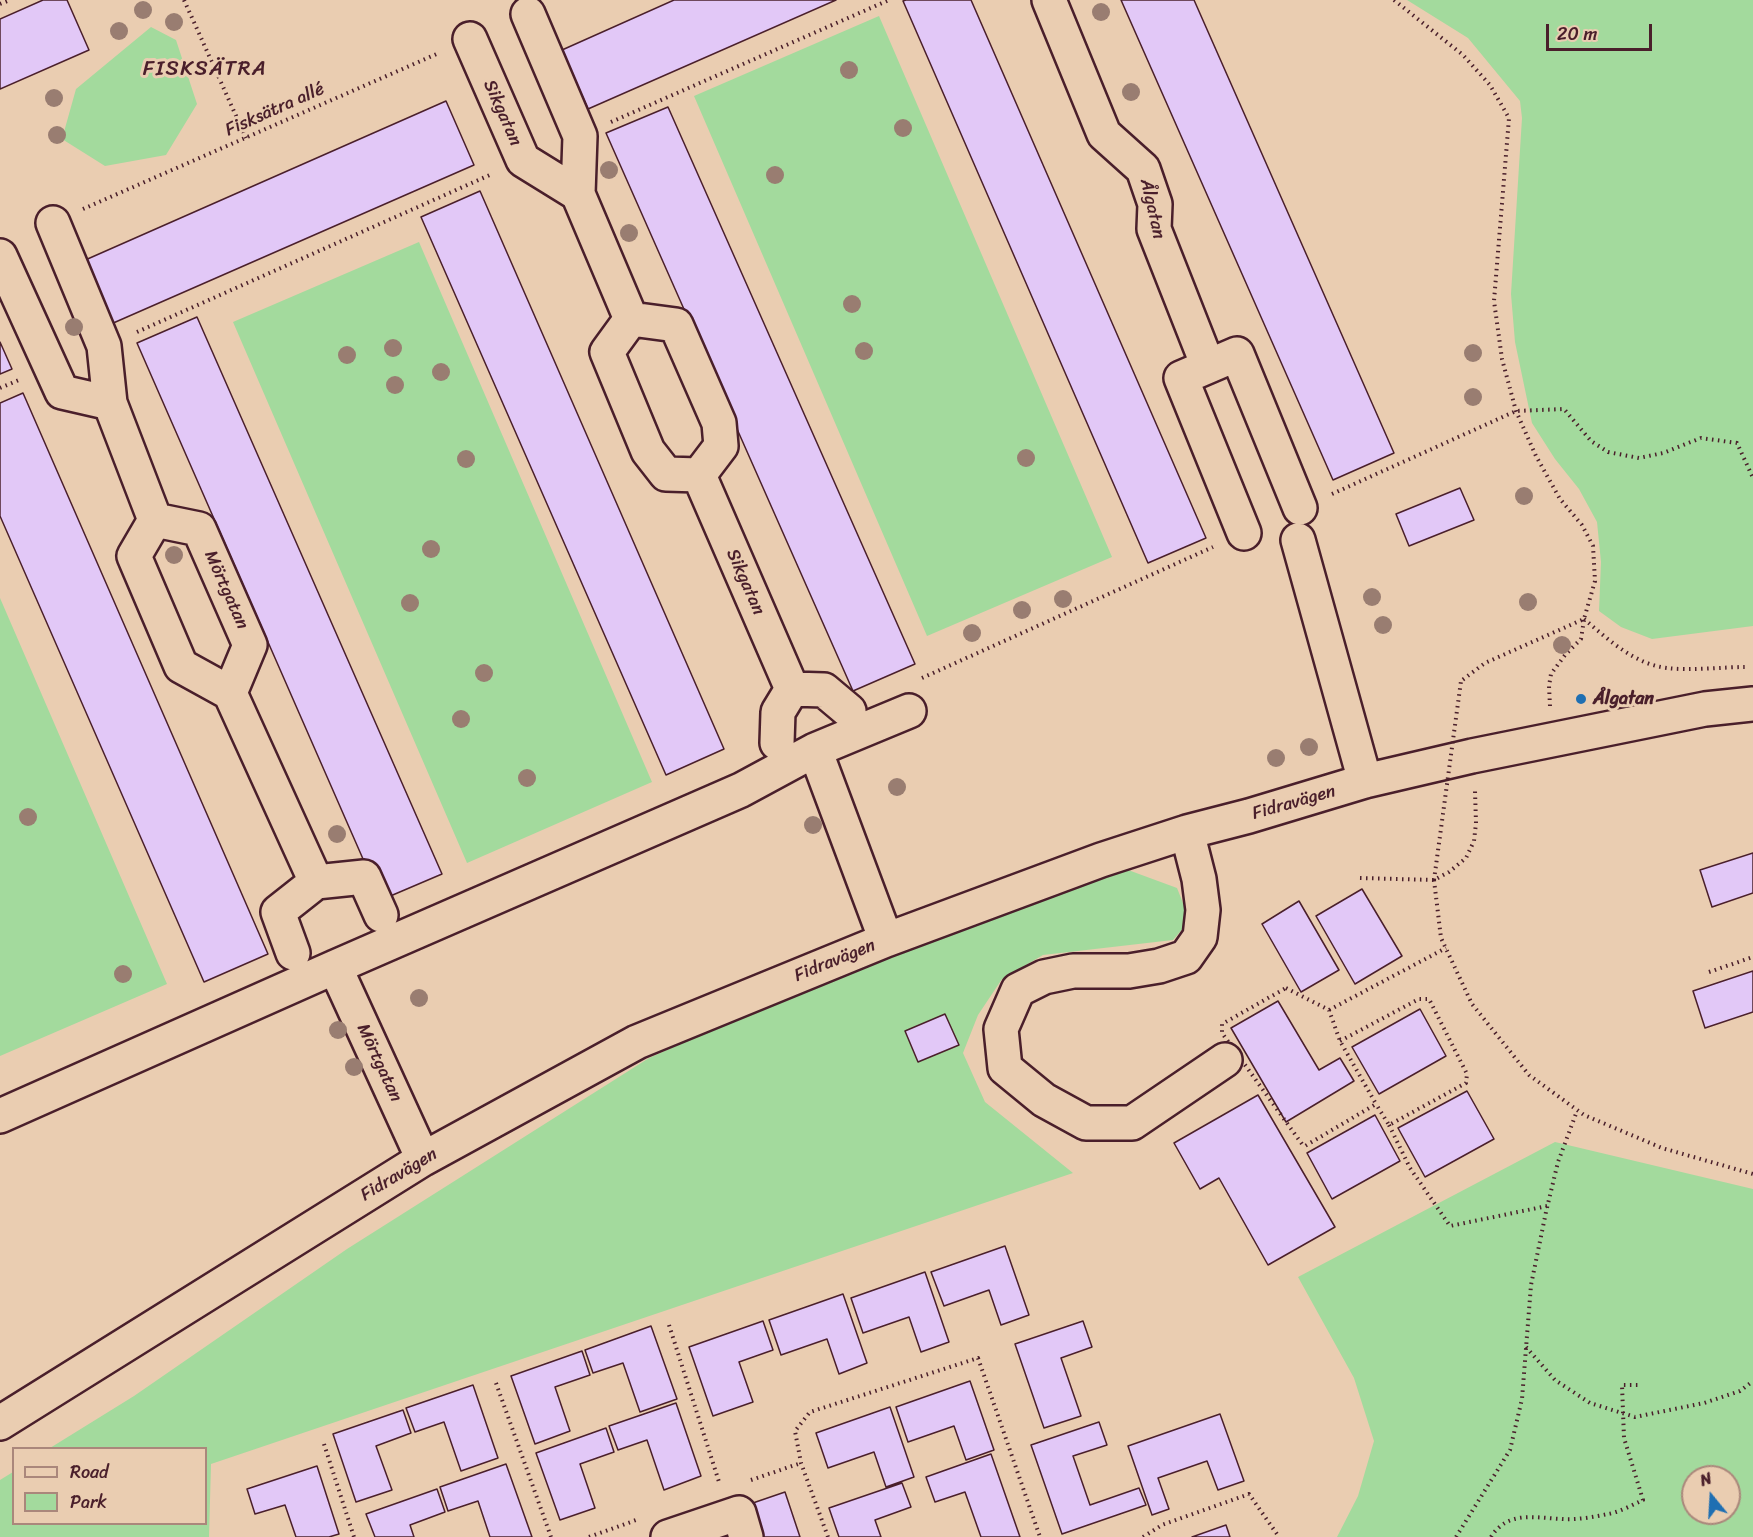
<!DOCTYPE html>
<html>
<head>
<meta charset="utf-8">
<style>
  body { margin:0 }
  #map { position:relative; width:1753px; height:1537px; overflow:hidden; background:#eacdb1; font-family:Sriracha,sans-serif }
  canvas { display:block }
  .legend { position:absolute; left:12px; top:1447px; width:195px; height:78px; box-sizing:border-box; background:#eacdb1; border:2px solid #aa877b; margin:0; padding:8px 10px; list-style:none; font-size:18px; color:#4a1f2b }
  .legend li { display:flex; align-items:center; gap:12px; height:30px }
  .legend b { width:30px; border:2px solid #aa877b }
  .north { position:absolute; left:1681px; top:1465px; width:60px; height:60px; box-sizing:border-box; background:#eacdb1; border:2px solid #aa877b; border-radius:50%; rotate:342deg; font-size:16px; font-weight:700; line-height:24px; text-align:center; color:#4a1f2b }
  .north::after { content:''; display:block; margin:auto; width:21px; height:27px; background:#1f6fb2; clip-path:polygon(50% 0,100% 100%,50% 72%,0 100%) }
  .scale { position:absolute; left:1546px; top:24px; width:106px; height:27px; box-sizing:border-box; border:3px solid #4a1f2b; border-top:0; padding-left:8px; font-size:18px; line-height:21px; white-space:nowrap; color:#4a1f2b; -webkit-text-stroke:4px #eacdb1; paint-order:stroke }
</style>
</head>
<body>
<div id="map">
<canvas width="1753" height="1537"></canvas>
<ul class="legend">
<li><b style="height:8px;background:#eacdb1"></b>Road</li>
<li><b style="height:16px;background:#a3da9d"></b>Park</li>
</ul>
<div class="north">N</div>
<div class="scale">20 m</div>
</div>
<script>
const context = document.querySelector('canvas').getContext('2d');
context.lineJoin = 'round';
function fillPath(path, color) { context.fillStyle = color; context.fill(path, 'evenodd'); }
function trace(path, color, width, dash) { context.strokeStyle = color; context.lineWidth = width; context.lineCap = dash ? 'butt' : 'round'; context.setLineDash(dash || []); context.stroke(path); }
function write(font, color, halo, rows, align = 'center') {
  context.font = font + ' Sriracha,sans-serif'; context.lineWidth = 6; context.setLineDash([]); context.textBaseline = 'middle'; context.strokeStyle = halo; context.fillStyle = color; for (const [text, x, y, turn = 0] of rows) {
    context.save(); context.translate(x, y); context.rotate((+turn || 0) * Math.PI / 180); context.textAlign = isNaN(turn) ? turn : align; if (halo) context.strokeText(text, 0, 0); context.fillText(text, 0, 0); context.restore();
  }
}
fillPath(new Path2D(`
  M 1407,0 L 1753,0 L 1753,626 L 1652,639 L 1621,627 L 1599,611 L 1601,562 L 1597,522 L 1579,489 L 1555,459 L 1532,423 L 1515,342 L 1511,294 L 1522,118 L 1520,101 L 1468,38 Z
  M 879,16 L 1112,557 L 927,636 L 694,96 Z
  M 151,27 L 176,40 L 197,104 L 166,155 L 105,166 L 62,139 L 76,89 Z
  M 419,242 L 652,782 L 467,863 L 233,322 Z
  M 0,598 L 167,984 L 0,1056 Z
  M 1120,867 L 1177,888 L 1185,908 L 1186,925 L 1173,940 L 1043,955 L 1002,979 L 978,1015 L 963,1053 L 985,1102 L 1073,1173 L 211,1464 L 209,1537 L 0,1537 L 0,1480 L 13,1472 L 14,1524 L 206,1524 L 206,1448 L 50,1448 L 134,1396 L 347,1249 L 649,1058 L 824,980 Z
  M 1555,1142 L 1753,1189 L 1753,1537 L 1337,1537 L 1358,1496 L 1374,1441 L 1354,1378 L 1298,1277 ZM 1693,1477 L 1729,1477 L 1729,1513 L 1693,1513 Z`), '#a3da9d');
const building = new Path2D(`
  M 43,0 L 67,0 L 89,50 L 0,89 L 0,19 Z
  M 674,0 L 836,0 L 588,109 L 562,50 Z
  M 906,0 L 971,0 L 1206,538 L 1148,563 L 903,1 Z
  M 1121,0 L 1194,0 L 1394,453 L 1333,480 Z
  M 446,101 L 474,165 L 111,324 L 83,261 Z
  M 668,107 L 915,664 L 853,691 L 606,133 Z
  M 480,191 L 724,749 L 666,775 L 421,217 Z
  M 197,317 L 442,874 L 381,900 L 137,343 Z
  M 0,342 L 12,369 L 0,374 Z
  M 23,393 L 268,954 L 204,982 L 0,516 L 0,403 Z
  M 1460,488 L 1474,520 L 1409,546 L 1396,514 Z
  M 1753,853 L 1753,893 L 1712,907 L 1700,870 Z
  M 1362,889 L 1402,956 L 1355,984 L 1316,916 Z
  M 1299,901 L 1339,970 L 1301,992 L 1262,924 Z
  M 1753,971 L 1753,1012 L 1705,1028 L 1693,991 Z
  M 1278,1001 L 1319,1070 L 1340,1058 L 1354,1081 L 1286,1122 L 1231,1028 Z
  M 1420,1009 L 1446,1056 L 1379,1094 L 1352,1047 Z
  M 945,1014 L 959,1045 L 918,1062 L 905,1031 Z
  M 1467,1091 L 1494,1139 L 1425,1177 L 1398,1128 Z
  M 1258,1095 L 1335,1227 L 1268,1265 L 1219,1178 L 1200,1189 L 1174,1143 Z
  M 1375,1115 L 1400,1161 L 1332,1199 L 1307,1153 Z
  M 1005,1246 L 1029,1315 L 1001,1325 L 989,1290 L 944,1306 L 931,1272 Z
  M 925,1272 L 949,1342 L 921,1352 L 909,1317 L 863,1333 L 851,1298 Z
  M 843,1294 L 867,1363 L 839,1374 L 827,1339 L 781,1355 L 769,1320 Z
  M 763,1321 L 773,1350 L 739,1362 L 753,1402 L 713,1416 L 689,1347 Z
  M 1083,1321 L 1092,1347 L 1061,1358 L 1081,1416 L 1044,1428 L 1015,1344 Z
  M 651,1326 L 677,1399 L 640,1412 L 623,1363 L 593,1373 L 585,1350 Z
  M 582,1351 L 590,1375 L 555,1387 L 570,1431 L 535,1444 L 511,1376 Z
  M 970,1381 L 994,1450 L 966,1460 L 954,1426 L 908,1442 L 896,1407 Z
  M 473,1385 L 498,1458 L 461,1471 L 444,1422 L 415,1432 L 406,1408 Z
  M 676,1403 L 701,1476 L 664,1490 L 647,1440 L 618,1450 L 609,1426 Z
  M 890,1407 L 914,1477 L 886,1487 L 874,1452 L 828,1468 L 816,1433 Z
  M 403,1410 L 411,1433 L 376,1446 L 392,1490 L 356,1502 L 333,1434 Z
  M 1220,1414 L 1244,1481 L 1218,1490 L 1207,1461 L 1158,1478 L 1169,1509 L 1152,1515 L 1128,1446 Z
  M 1099,1422 L 1107,1445 L 1073,1456 L 1090,1505 L 1139,1488 L 1146,1505 L 1062,1534 L 1031,1445 Z
  M 606,1428 L 614,1452 L 580,1464 L 595,1508 L 560,1520 L 536,1453 Z
  M 991,1454 L 1020,1537 L 981,1537 L 965,1492 L 935,1502 L 926,1477 Z
  M 506,1464 L 532,1537 L 490,1537 L 478,1501 L 448,1511 L 440,1487 Z
  M 317,1466 L 339,1534 L 329,1537 L 296,1537 L 285,1505 L 255,1514 L 247,1489 Z
  M 902,1483 L 911,1507 L 875,1520 L 881,1537 L 839,1537 L 829,1508 Z
  M 437,1489 L 445,1512 L 410,1525 L 414,1537 L 375,1537 L 366,1514 Z
  M 785,1492 L 800,1537 L 759,1537 L 747,1505 Z
  M 1226,1525 L 1230,1537 L 1192,1537 Z`);
fillPath(building, '#e2c8f7');
trace(building, '#4a1f2b', 1.5);
const minor = new Path2D(`
  M 1049,0 L 1104,134 L 1143,169 L 1155,204 L 1154,229 L 1208,366
  M 470,39 L 523,160 L 578,194 L 580,136 L 528,14
  M 578,194 L 631,319
  M 53,223 L 104,346 L 110,403
  M 0,256 L 62,392 L 110,403 L 155,520
  M 631,319 L 676,325 L 719,423 L 721,446 L 699,475 L 666,474 L 648,451 L 607,352 Z
  M 699,475 L 792,689
  M 1244,533 L 1181,378 L 1237,354 L 1300,508
  M 1298,540 L 1365,781
  M 230,693 L 250,645 L 199,529 L 155,520 L 134,556 L 181,666 L 230,693 L 316,882
  M 777,743 L 778,712 L 792,689 L 824,690 L 849,711
  M 815,750 L 886,940
  M 1187,832 L 1199,879 L 1203,910 L 1200,937 L 1186,957 L 1159,966 L 1129,971 L 1073,971 L 1044,977 L 1018,990 L 1001,1029 L 1005,1068 L 1044,1100 L 1086,1123 L 1132,1123 L 1225,1060
  M 293,953 L 278,912 L 316,882 L 364,877 L 381,915
  M 335,967 L 423,1159
  M 0,1116 L 335,967 L 741,790 L 815,750 L 909,711
  M 0,1423 L 423,1159 L 637,1042 L 886,940 L 1101,860 L 1187,832 L 1249,816 L 1365,781 L 1472,756 L 1705,709 L 1753,704
  M 668,1537 L 739,1513 L 746,1537`);
trace(minor, '#4a1f2b', 38);
trace(new Path2D(`
  M 184,0 L 246,138
  M 1394,0 L 1463,55 L 1490,85 L 1509,118 L 1494,301 L 1502,359 L 1516,411 L 1536,456 L 1560,499 L 1582,525 L 1593,546 L 1595,581 L 1584,619 L 1485,663 L 1461,681
  M 0,4 L 10,0
  M 611,122 L 889,0
  M 83,209 L 439,53
  M 137,332 L 492,174
  M 0,388 L 19,380
  M 1332,494 L 1516,411 L 1564,409 L 1591,441 L 1608,452 L 1639,458 L 1663,453 L 1701,438 L 1737,443 L 1753,478
  M 1584,619 C 1609,640 1634,664 1667,668 C 1690,671 1722,667 1746,667
  M 922,678 L 1213,547
  M 1550,706 L 1549,686 L 1551,674 L 1565,655 L 1581,639 L 1584,620
  M 1360,878 L 1434,880 L 1449,872 L 1466,858 L 1474,841 L 1476,823 L 1475,791
  M 1434,880 L 1441,938 L 1472,1004 L 1529,1075 L 1584,1115 L 1662,1148 L 1753,1174
  M 1709,972 L 1753,957
  M 1286,988 L 1329,1010 L 1340,1041 L 1376,1104 L 1305,1146 L 1302,1144 L 1222,1033 L 1222,1024 Z
  M 1329,1010 L 1446,948
  M 1340,1041 L 1419,999 L 1429,999 L 1467,1074 L 1466,1083 L 1389,1125 L 1376,1104
  M 1389,1125 L 1410,1168 L 1450,1226 L 1547,1206
  M 669,1325 L 720,1485
  M 1526,1347 L 1555,1380 L 1590,1403 L 1635,1417 L 1704,1403 L 1740,1391 L 1753,1381
  M 496,1383 L 551,1537
  M 324,1444 L 354,1537
  M 751,1480 L 801,1463
  M 589,1537 L 639,1519
  M 828,1537 L 801,1463 L 795,1431 L 810,1412 L 978,1358 L 1040,1537
  M 1143,1537 L 1162,1525 L 1249,1494 L 1279,1537
  M 1456,1537 L 1510,1450 L 1522,1399 L 1531,1285 L 1546,1212 L 1558,1162 L 1577,1111
  M 1491,1537 C 1508,1510 1535,1518 1562,1519 C 1577,1520 1594,1517 1608,1514 C 1620,1512 1632,1505 1643,1500 L 1624,1438 L 1622,1385 L 1640,1385`), '#4a1f2b', 4, [1.5, 4.5]);
trace(minor, '#eacdb1', 33);
trace(new Path2D(`
  M 1434,880 L 1461,681`), '#4a1f2b', 4, [1.5, 4.5]);
context.fillStyle = '#997d71';
for (const [x, y] of [
  [143,10],
  [1101,12],
  [174,22],
  [119,31],
  [849,70],
  [1131,92],
  [54,98],
  [903,128],
  [57,135],
  [609,170],
  [775,175],
  [629,233],
  [852,304],
  [74,327],
  [393,348],
  [864,351],
  [1473,353],
  [347,355],
  [441,372],
  [395,385],
  [1473,397],
  [1026,458],
  [466,459],
  [1524,496],
  [431,549],
  [174,555],
  [1372,597],
  [1063,599],
  [1528,602],
  [410,603],
  [1022,610],
  [1383,625],
  [972,633],
  [1562,645],
  [484,673],
  [461,719],
  [1309,747],
  [1276,758],
  [527,778],
  [897,787],
  [28,817],
  [813,825],
  [337,834],
  [123,974],
  [419,998],
  [338,1030],
  [354,1067]
]) { context.beginPath(); context.arc(x, y, 9, 0, 2 * Math.PI); context.fill(); }
for (const [x, y, r, color] of [
  [1581,699,6,"#1f6fb2"]
]) { const dot = new Path2D(); dot.arc(x, y, r, 0, 2 * Math.PI); context.fillStyle = color; context.fill(dot); trace(dot, '#eacdb1', 2); }
write('18px', '#4a1f2b', '#eacdb1', [
  ["Fisksätra allé",275,110,-24],
  ["Sikgatan",502,113,66],
  ["Ålgatan",1152,209,77],
  ["Sikgatan",745,582,66],
  ["Mörtgatan",226,590,66],
  ["Fidravägen",1294,803,-16],
  ["Fidravägen",835,961,-22],
  ["Mörtgatan",379,1063,65],
  ["Fidravägen",399,1175,-31]
]);
write('bold 18px', '#4a1f2b', '#eacdb1', [
  ["Ålgatan",1593,699]
], 'left');
context.letterSpacing = '1.5px';
write('21px', '#4a1f2b', '#eacdb1', [
  ["FISKSÄTRA",205,70]
]);
context.letterSpacing = '0px';
</script>
</body>
</html>
